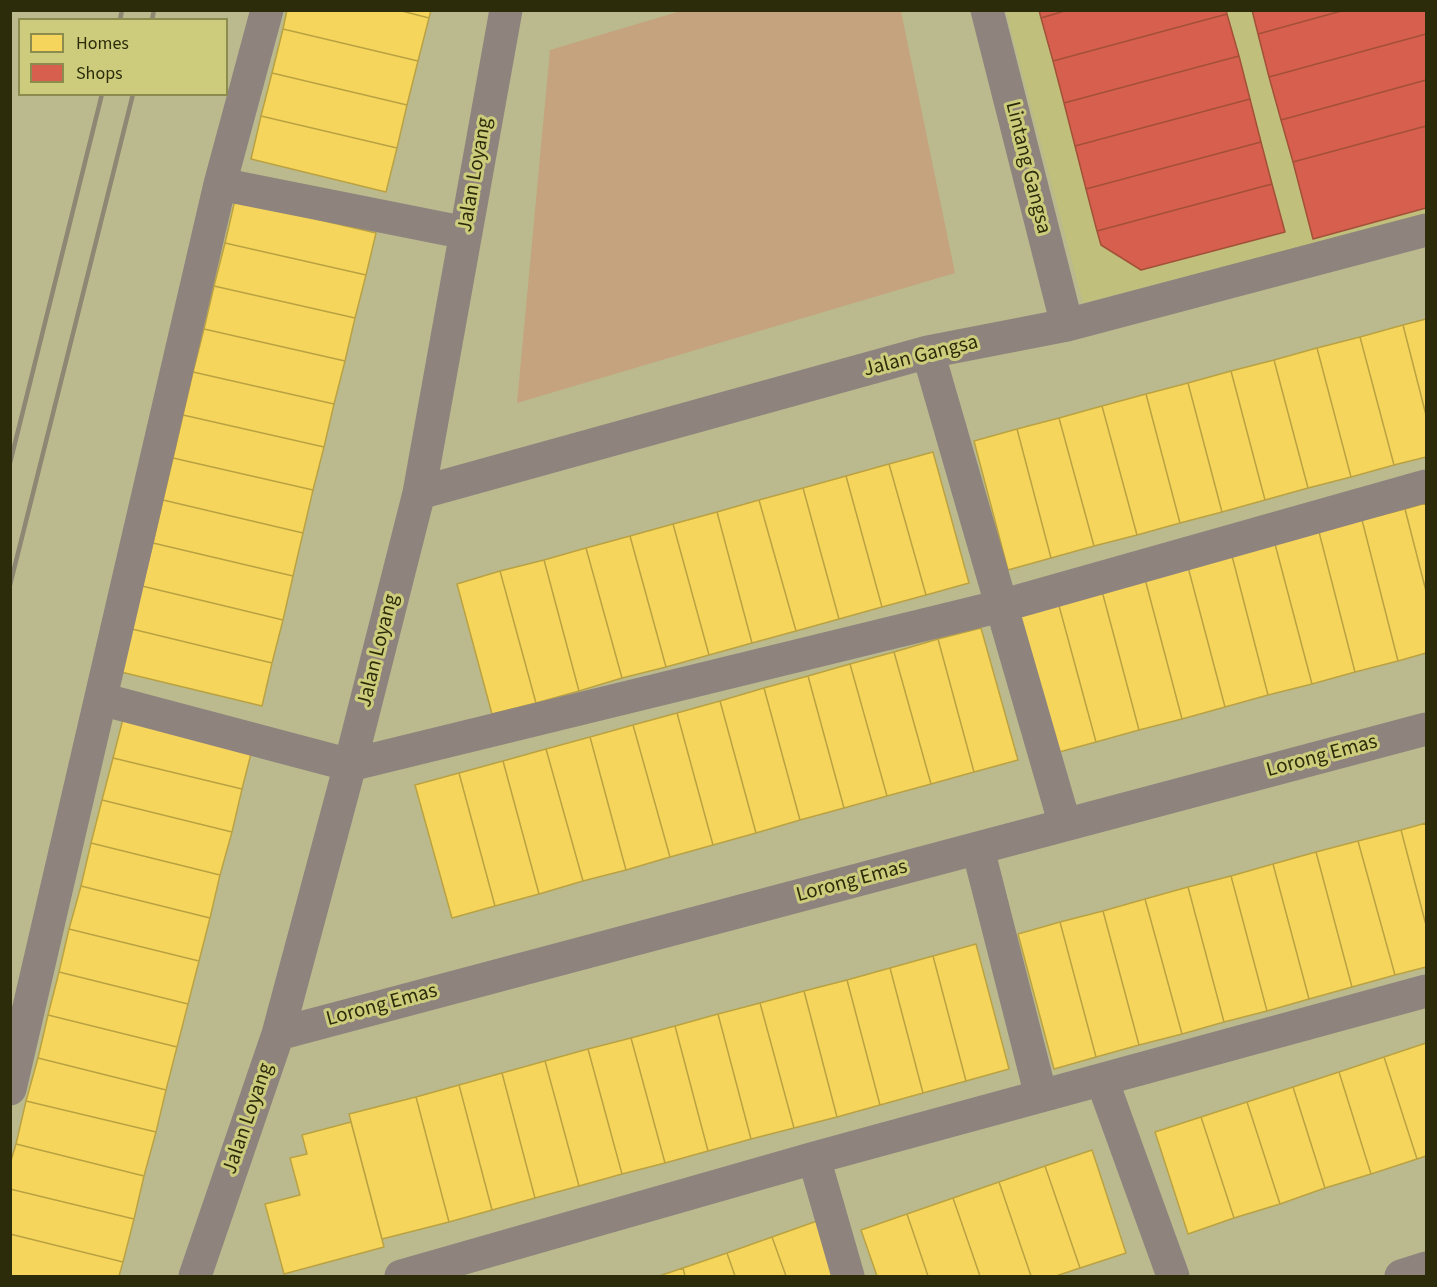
<!DOCTYPE html>
<html>
<head>
<meta charset="utf-8">
<style>
  body { margin:0 }
  #map { position:relative; width:1437px; height:1287px; overflow:hidden; background:#baba8e; font-family:"Source Sans 3",sans-serif }
  canvas { display:block }
  .frame { position:absolute; inset:0; border:12px solid #2d2c0a; pointer-events:none }
  .legend { position:absolute; left:18px; top:18px; width:210px; height:78px; box-sizing:border-box; background:#cccc7c; border:2px solid #8c8c4e; margin:0; padding:8px 10px; list-style:none; font-size:18px; color:#2d2c0a }
  .legend li { display:flex; align-items:center; gap:12px; height:30px }
  .legend b { width:30px; border:2px solid #8c8c4e }
</style>
</head>
<body>
<div id="map">
<canvas width="1437" height="1287"></canvas>
<div class="frame"></div>
<ul class="legend">
<li><b style="height:16px;background:#f6d55c"></b>Homes</li>
<li><b style="height:16px;background:#d6604d"></b>Shops</li>
</ul>
</div>
<script>
const context = document.querySelector('canvas').getContext('2d');
context.lineJoin = 'round';
function fillPath(path, color) { context.fillStyle = color; context.fill(path, 'evenodd'); }
function trace(path, color, width, dash) { context.strokeStyle = color; context.lineWidth = width; context.lineCap = dash ? 'butt' : 'round'; context.setLineDash(dash || []); context.stroke(path); }
function write(font, color, halo, rows, align = 'center') {
  context.font = font + ' "Source Sans 3",sans-serif'; context.lineWidth = 6; context.setLineDash([]); context.textBaseline = 'middle'; context.strokeStyle = halo; context.fillStyle = color; for (const [text, x, y, turn = 0] of rows) {
    context.save(); context.translate(x, y); context.rotate((+turn || 0) * Math.PI / 180); context.textAlign = isNaN(turn) ? turn : align; if (halo) context.strokeText(text, 0, 0); context.fillText(text, 0, 0); context.restore();
  }
}
fillPath(new Path2D(`
  M 1006,11 L 1426,11 L 1426,215 L 1083,303 Z`), '#c0bf7b');
fillPath(new Path2D(`
  M 684,10 L 901,11 L 955,273 L 517,403 L 550,50 Z`), '#c5a37e');
const homes = new Path2D(`
  M 287,10 L 398,10 L 429,18 L 418,61 L 283,29 Z
  M 398,10 L 431,10 L 429,18 Z
  M 283,29 L 418,61 L 407,105 L 272,73 Z
  M 272,73 L 407,105 L 397,148 L 261,116 Z
  M 261,116 L 397,148 L 386,192 L 251,159 Z
  M 235,200 L 376,233 L 366,275 L 225,243 Z
  M 225,243 L 366,275 L 355,318 L 214,286 Z
  M 214,286 L 355,318 L 345,361 L 204,329 Z
  M 1426,319 L 1426,415 L 1403,325 Z
  M 1403,325 L 1426,415 L 1426,457 L 1394,465 L 1360,337 Z
  M 204,329 L 345,361 L 334,404 L 193,372 Z
  M 1360,337 L 1394,465 L 1351,477 L 1317,348 Z
  M 1317,348 L 1351,477 L 1308,488 L 1274,360 Z
  M 1274,360 L 1308,488 L 1265,500 L 1231,371 Z
  M 1231,371 L 1265,500 L 1222,512 L 1188,383 Z
  M 193,372 L 334,404 L 324,447 L 183,415 Z
  M 1188,383 L 1222,512 L 1180,523 L 1146,394 Z
  M 1146,394 L 1180,523 L 1137,535 L 1102,406 Z
  M 1102,406 L 1137,535 L 1094,546 L 1059,418 Z
  M 183,415 L 324,447 L 313,490 L 173,458 Z
  M 1059,418 L 1094,546 L 1051,558 L 1017,429 Z
  M 1017,429 L 1051,558 L 1008,570 L 974,441 Z
  M 933,452 L 969,583 L 926,595 L 889,464 Z
  M 173,458 L 313,490 L 303,533 L 163,500 Z
  M 889,464 L 926,595 L 882,607 L 846,476 Z
  M 846,476 L 882,607 L 839,619 L 803,488 Z
  M 803,488 L 839,619 L 796,631 L 759,500 Z
  M 163,500 L 303,533 L 293,576 L 153,543 Z
  M 759,500 L 796,631 L 752,643 L 717,512 Z
  M 1426,503 L 1426,591 L 1405,509 Z
  M 1405,509 L 1426,591 L 1426,653 L 1398,661 L 1362,520 Z
  M 717,512 L 752,643 L 709,655 L 673,524 Z
  M 1362,520 L 1398,661 L 1355,672 L 1319,532 Z
  M 673,524 L 709,655 L 666,667 L 630,536 Z
  M 1319,532 L 1355,672 L 1312,684 L 1275,544 Z
  M 630,536 L 666,667 L 622,678 L 586,548 Z
  M 153,543 L 293,576 L 283,620 L 142,586 Z
  M 1275,544 L 1312,684 L 1268,695 L 1232,556 Z
  M 586,548 L 622,678 L 579,691 L 544,560 Z
  M 1232,556 L 1268,695 L 1225,707 L 1188,567 Z
  M 544,560 L 579,691 L 536,703 L 500,571 Z
  M 1188,567 L 1225,707 L 1182,719 L 1145,579 Z
  M 500,571 L 536,703 L 492,714 L 457,584 Z
  M 1145,579 L 1182,719 L 1139,730 L 1102,591 Z
  M 142,586 L 283,620 L 272,663 L 132,629 Z
  M 1102,591 L 1139,730 L 1096,742 L 1058,602 Z
  M 1058,602 L 1096,742 L 1052,754 L 1015,614 Z
  M 981,628 L 1018,760 L 974,772 L 938,639 Z
  M 132,629 L 272,663 L 262,706 L 121,672 Z
  M 938,639 L 974,772 L 931,784 L 894,652 Z
  M 894,652 L 931,784 L 887,796 L 850,664 Z
  M 850,664 L 887,796 L 844,808 L 808,676 Z
  M 808,676 L 844,808 L 800,820 L 764,688 Z
  M 764,688 L 800,820 L 756,833 L 720,701 Z
  M 720,701 L 756,833 L 713,845 L 677,713 Z
  M 677,713 L 713,845 L 670,857 L 633,725 Z
  M 124,715 L 253,746 L 242,789 L 113,758 Z
  M 633,725 L 670,857 L 626,870 L 590,737 Z
  M 590,737 L 626,870 L 583,881 L 546,749 Z
  M 546,749 L 583,881 L 539,894 L 503,761 Z
  M 113,758 L 242,789 L 232,832 L 102,800 Z
  M 503,761 L 539,894 L 495,906 L 459,773 Z
  M 459,773 L 495,906 L 452,918 L 415,785 Z
  M 102,800 L 232,832 L 220,875 L 91,843 Z
  M 1426,823 L 1426,925 L 1401,830 Z
  M 1401,830 L 1426,925 L 1426,967 L 1395,975 L 1358,841 Z
  M 1358,841 L 1395,975 L 1352,987 L 1316,852 Z
  M 91,843 L 220,875 L 210,918 L 81,886 Z
  M 1316,852 L 1352,987 L 1309,999 L 1273,864 Z
  M 1273,864 L 1309,999 L 1267,1011 L 1231,876 Z
  M 1231,876 L 1267,1011 L 1224,1022 L 1188,887 Z
  M 81,886 L 210,918 L 199,961 L 69,929 Z
  M 1188,887 L 1224,1022 L 1182,1034 L 1145,899 Z
  M 1145,899 L 1182,1034 L 1139,1045 L 1103,911 Z
  M 1103,911 L 1139,1045 L 1096,1057 L 1060,922 Z
  M 1060,922 L 1096,1057 L 1054,1069 L 1018,934 Z
  M 69,929 L 199,961 L 188,1004 L 59,972 Z
  M 976,944 L 1009,1069 L 966,1081 L 933,956 Z
  M 933,956 L 966,1081 L 923,1093 L 890,968 Z
  M 890,968 L 923,1093 L 880,1105 L 847,980 Z
  M 59,972 L 188,1004 L 177,1047 L 48,1015 Z
  M 847,980 L 880,1105 L 837,1117 L 804,991 Z
  M 804,991 L 837,1117 L 794,1128 L 760,1003 Z
  M 760,1003 L 794,1128 L 751,1139 L 718,1014 Z
  M 718,1014 L 751,1139 L 708,1151 L 675,1026 Z
  M 48,1015 L 177,1047 L 166,1090 L 38,1058 Z
  M 675,1026 L 708,1151 L 665,1163 L 631,1038 Z
  M 631,1038 L 665,1163 L 622,1174 L 588,1049 Z
  M 1426,1043 L 1426,1156 L 1417,1159 L 1384,1057 Z
  M 588,1049 L 622,1174 L 579,1186 L 545,1061 Z
  M 1384,1057 L 1417,1159 L 1371,1174 L 1339,1072 Z
  M 38,1058 L 166,1090 L 156,1132 L 26,1101 Z
  M 545,1061 L 579,1186 L 535,1198 L 502,1073 Z
  M 1339,1072 L 1371,1174 L 1325,1188 L 1293,1087 Z
  M 502,1073 L 535,1198 L 492,1210 L 459,1085 Z
  M 459,1085 L 492,1210 L 449,1222 L 416,1097 Z
  M 1293,1087 L 1325,1188 L 1280,1204 L 1247,1102 Z
  M 416,1097 L 449,1222 L 382,1239 L 349,1114 Z
  M 26,1101 L 156,1132 L 144,1176 L 16,1144 Z
  M 1247,1102 L 1280,1204 L 1234,1218 L 1201,1117 Z
  M 1201,1117 L 1234,1218 L 1188,1234 L 1155,1132 Z
  M 351,1122 L 384,1247 L 284,1274 L 265,1204 L 300,1195 L 290,1158 L 307,1154 L 302,1135 Z
  M 16,1144 L 144,1176 L 134,1219 L 10,1189 L 10,1164 Z
  M 1092,1150 L 1126,1253 L 1080,1268 L 1045,1166 Z
  M 1045,1166 L 1080,1268 L 1056,1276 L 1031,1276 L 999,1182 Z
  M 999,1182 L 1031,1276 L 980,1276 L 953,1198 Z
  M 10,1189 L 134,1219 L 123,1262 L 10,1234 Z
  M 953,1198 L 980,1276 L 928,1276 L 907,1214 Z
  M 907,1214 L 928,1276 L 877,1276 L 861,1230 Z
  M 817,1221 L 836,1276 L 786,1276 L 772,1237 Z
  M 10,1234 L 123,1262 L 119,1276 L 10,1276 Z
  M 772,1237 L 786,1276 L 735,1276 L 727,1253 Z
  M 727,1253 L 735,1276 L 685,1276 L 683,1268 Z
  M 683,1268 L 685,1276 L 659,1276 Z`);
fillPath(homes, '#f6d55c');
trace(homes, '#baa243', 1.5);
const shops = new Path2D(`
  M 1039,10 L 1068,10 L 1041,18 Z
  M 1068,10 L 1226,10 L 1227,14 L 1053,61 L 1041,18 Z
  M 1252,10 L 1345,10 L 1258,34 Z
  M 1345,10 L 1426,10 L 1426,34 L 1269,77 L 1258,34 Z
  M 1227,14 L 1239,56 L 1064,103 L 1053,61 Z
  M 1426,34 L 1426,80 L 1281,120 L 1269,77 Z
  M 1239,56 L 1250,99 L 1075,146 L 1064,103 Z
  M 1426,80 L 1426,126 L 1293,162 L 1281,120 Z
  M 1250,99 L 1261,142 L 1086,189 L 1075,146 Z
  M 1426,126 L 1426,208 L 1313,239 L 1293,162 Z
  M 1261,142 L 1272,184 L 1097,231 L 1086,189 Z
  M 1272,184 L 1285,232 L 1141,270 L 1101,245 L 1097,231 Z`);
fillPath(shops, '#d6604d');
trace(shops, '#a35039', 1.5);
trace(new Path2D(`
  M 987,10 L 1067,325
  M 220,184 L 466,233
  M 928,352 L 1065,825
  M 419,493 L 928,352 L 1067,325 L 1426,230
  M 101,699 L 350,765 L 1001,606 L 1426,486
  M 978,849 L 1041,1096
  M 278,1034 L 1426,729
  M 1102,1080 L 1173,1276
  M 10,1089 L 220,184 L 267,10
  M 814,1158 L 848,1276
  M 195,1276 L 278,1034 L 350,765 L 419,493 L 506,10
  M 401,1276 L 814,1158 L 1426,991
  M 1401,1276 L 1426,1268`), '#8f837d', 33);
trace(new Path2D(`
  M 120,20 L 122,10
  M 152,20 L 154,10
  M 10,463 L 102,94
  M 10,585 L 133,94`), '#8d8774', 4.5);
write('21px', '#2d2c0a', '#cccc7c', [
  ["Lintang Gangsa",1027,168,76],
  ["Jalan Loyang",476,175,-80],
  ["Jalan Gangsa",921,357,-14],
  ["Jalan Loyang",379,651,-76],
  ["Lorong Emas",1322,757,-15],
  ["Lorong Emas",852,882,-15],
  ["Lorong Emas",382,1006,-15],
  ["Jalan Loyang",249,1119,-71]
]);
</script>
</body>
</html>
